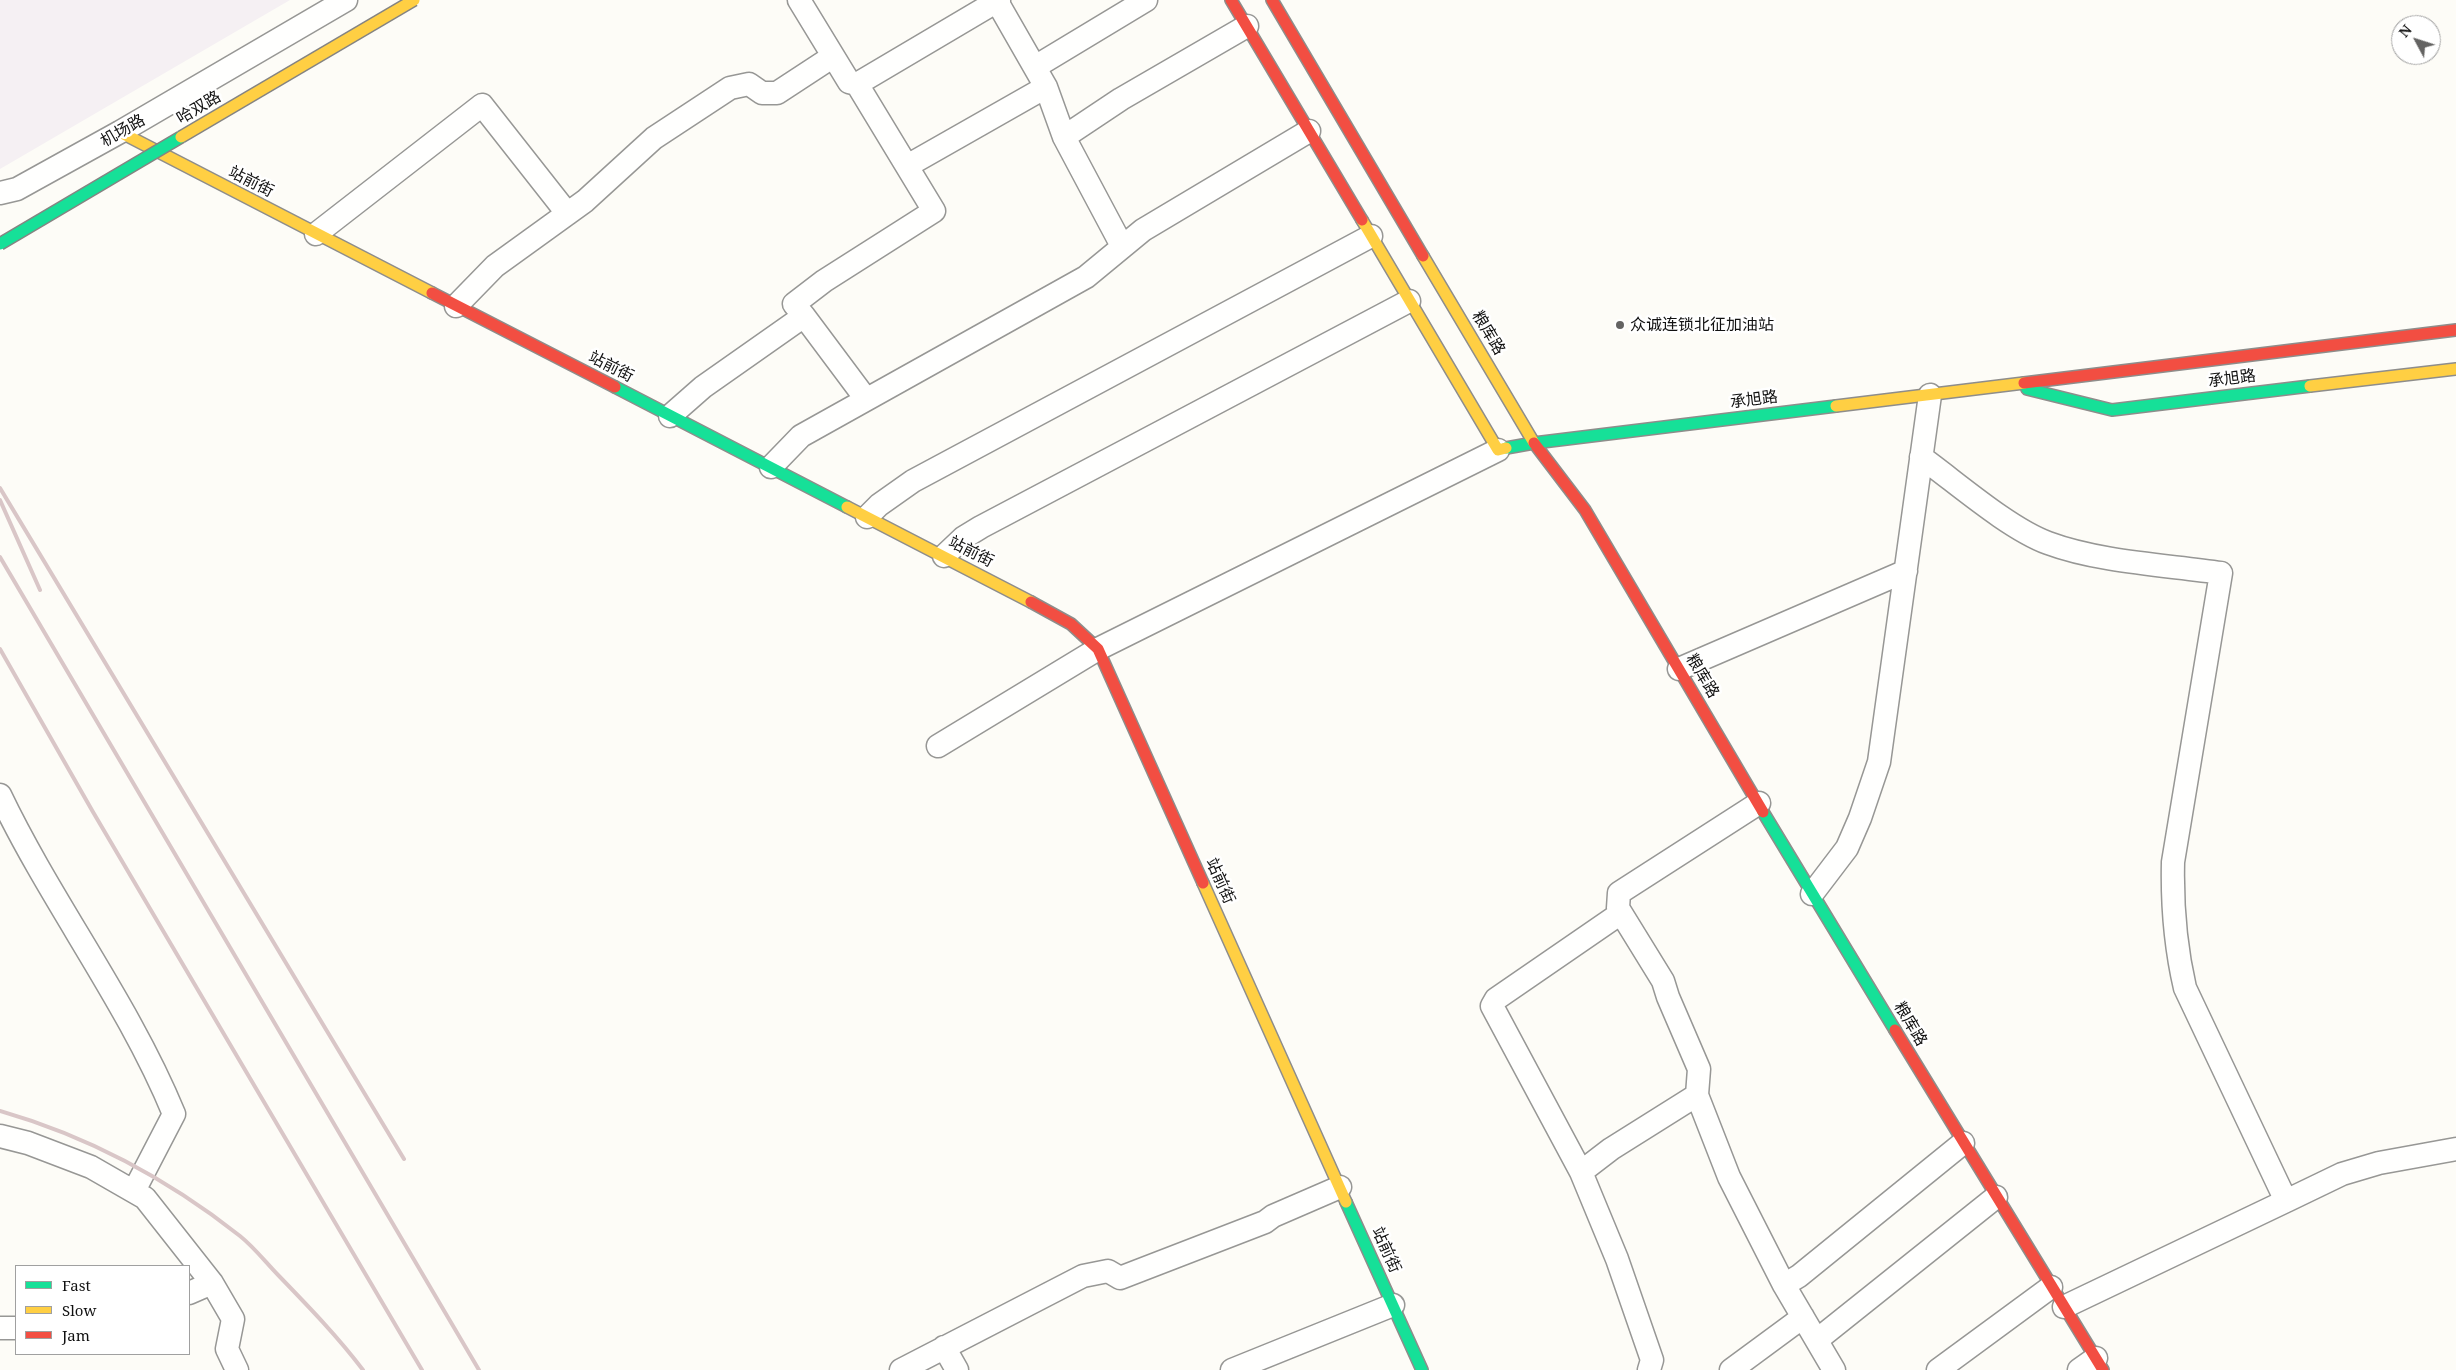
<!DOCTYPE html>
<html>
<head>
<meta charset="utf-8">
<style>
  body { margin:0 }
  #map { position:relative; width:2456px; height:1370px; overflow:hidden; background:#fdfcf7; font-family:"Noto Serif",serif }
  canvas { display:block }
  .legend { position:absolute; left:15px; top:1265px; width:175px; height:90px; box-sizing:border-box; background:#fff; border:1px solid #a0a0a0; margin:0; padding:6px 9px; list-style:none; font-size:15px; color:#111 }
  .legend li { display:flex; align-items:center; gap:10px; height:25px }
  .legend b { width:25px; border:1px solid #a0a0a0 }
  .north { position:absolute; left:2391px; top:15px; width:50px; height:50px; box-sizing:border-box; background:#fff; border:1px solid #a0a0a0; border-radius:50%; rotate:310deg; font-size:14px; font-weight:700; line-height:20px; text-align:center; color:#111 }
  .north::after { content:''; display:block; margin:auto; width:18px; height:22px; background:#646362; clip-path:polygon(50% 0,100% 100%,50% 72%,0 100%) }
</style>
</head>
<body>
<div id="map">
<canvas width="2456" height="1370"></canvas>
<ul class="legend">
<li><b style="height:6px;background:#16e098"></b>Fast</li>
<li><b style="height:6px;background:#ffcf43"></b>Slow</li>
<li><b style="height:6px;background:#f24e42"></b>Jam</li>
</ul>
<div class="north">N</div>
</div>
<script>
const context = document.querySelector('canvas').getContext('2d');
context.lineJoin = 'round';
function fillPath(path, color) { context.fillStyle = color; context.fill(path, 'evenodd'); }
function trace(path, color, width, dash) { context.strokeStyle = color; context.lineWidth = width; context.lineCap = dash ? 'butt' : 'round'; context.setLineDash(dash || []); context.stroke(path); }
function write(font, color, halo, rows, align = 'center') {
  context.font = font + ' "Noto Serif","Noto Sans SC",serif'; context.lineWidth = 5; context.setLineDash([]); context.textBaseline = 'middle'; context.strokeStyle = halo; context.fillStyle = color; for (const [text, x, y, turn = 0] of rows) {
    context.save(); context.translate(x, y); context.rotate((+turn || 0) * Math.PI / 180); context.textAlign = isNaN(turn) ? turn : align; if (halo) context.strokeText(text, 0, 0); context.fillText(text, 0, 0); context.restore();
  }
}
fillPath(new Path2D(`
  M 0,0 L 290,0 L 0,169 Z`), '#f5f0f3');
const street = new Path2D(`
  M 799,0 L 849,82 L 857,84 L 999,0
  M 999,0 L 999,5 L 1046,87 L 1064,137 L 1122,246
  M 1035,67 L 1146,0
  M 1064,137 L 1121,99 L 1247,26
  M 907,166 L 1046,87
  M 0,193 L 17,189 L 120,132 L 346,0
  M 316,234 L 482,105 L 567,213
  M 456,306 L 495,266 L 585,201 L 654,138 L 730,88 L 749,84 L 762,93 L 777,93 L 832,57
  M 804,316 L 866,399
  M 670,416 L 703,387 L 804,316 L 794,304 L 824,281 L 934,211 L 857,84
  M 1921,457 C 1957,483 2008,528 2048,543 C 2099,562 2166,565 2221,573 L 2173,862 C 2172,906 2175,945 2185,988 L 2286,1201 L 2064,1307
  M 771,467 L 801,436 L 1086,277 L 1143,230 L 1309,131
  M 867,517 L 879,505 L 913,481 L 1371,236
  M 944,556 L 963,538 L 981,527 L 1409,301
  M 1679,669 L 1906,571
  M 938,746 L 1098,649 L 1498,450
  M 0,795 C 52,904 128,1002 174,1114 L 134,1191
  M 1759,803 L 1619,893 L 1618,908 L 1663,981 L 1668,997 L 1699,1069 L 1697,1095 L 1729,1177 L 1784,1285 L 1834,1370
  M 1812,894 L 1847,848 L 1860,818 L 1879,762 L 1930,395
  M 1621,913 L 1496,999 L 1492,1006 L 1581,1172 L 1611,1149 L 1697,1095
  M 0,1136 L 28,1143 L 91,1167 L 145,1198 L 212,1283 L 233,1319 L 227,1349 L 237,1370
  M 1581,1172 L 1617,1259 L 1652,1360 L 1649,1370
  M 2286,1201 L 2342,1174 L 2379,1163 L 2456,1149
  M 1784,1285 L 1799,1276 L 1963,1143
  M 189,1293 L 212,1283
  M 0,1328 L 16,1328
  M 1817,1340 L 1996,1197
  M 944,1347 L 957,1370
  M 901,1370 L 1083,1276 L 1108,1271 L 1120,1278 L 1265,1222 L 1273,1216 L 1340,1187
  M 1232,1370 L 1393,1305
  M 1731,1370 L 1803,1317
  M 1938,1370 L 2051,1287
  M 2079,1370 L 2096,1358`);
const fast = new Path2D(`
  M 615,387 L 847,507
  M 2027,389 L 2112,410 L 2310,386
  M 1506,448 L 1534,443 L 1836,406
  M 1763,812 L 1895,1030
  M 1346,1202 L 1422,1370`);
const slow = new Path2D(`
  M 120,132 L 432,293
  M 1362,220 L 1498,450 L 1506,448
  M 1423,256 L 1534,443
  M 2310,386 L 2456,369
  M 1836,406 L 2024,383
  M 847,507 L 1031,602
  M 1203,883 L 1346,1202`);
const jam = new Path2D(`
  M 1231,0 L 1362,220
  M 1272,0 L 1423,256
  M 432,293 L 615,387
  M 2024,383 L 2456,330
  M 1534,443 L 1585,510 L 1763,812
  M 1031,602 L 1071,624 L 1098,649 L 1203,883
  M 1895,1030 L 2103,1370`);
trace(street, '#979795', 25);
trace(fast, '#8e8d8b', 14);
trace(slow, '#8e8d8b', 14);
trace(jam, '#8e8d8b', 14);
trace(street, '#fffffe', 22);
trace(fast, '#16e098', 11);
trace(slow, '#ffcf43', 11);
trace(jam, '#f24e42', 11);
trace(new Path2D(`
  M 0,488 L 404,1159
  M 0,500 L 40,590
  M 0,557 L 479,1370
  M 0,649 L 93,812 L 422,1370
  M 0,1111 C 87,1136 169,1180 240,1236 C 255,1248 267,1264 280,1277 C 309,1307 338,1337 363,1370`), '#d9c6c7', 4);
const fastBridge = new Path2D(`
  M 0,244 L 181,137`);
const slowBridge = new Path2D(`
  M 181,137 L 414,0`);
trace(fastBridge, '#858482', 14, []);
trace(slowBridge, '#858482', 14, []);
trace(fastBridge, '#16e098', 11);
trace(slowBridge, '#ffcf43', 11);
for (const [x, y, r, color] of [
  [1620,325,5,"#646362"]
]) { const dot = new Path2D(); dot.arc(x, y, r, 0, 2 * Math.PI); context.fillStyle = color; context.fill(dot); trace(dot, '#fff', 2); }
write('16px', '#111', '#fff', [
  ["哈双路",199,108,-31],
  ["机场路",123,131,-30],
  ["站前街",251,182,27],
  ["粮库路",1488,333,59],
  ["站前街",611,367,27],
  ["承旭路",2232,379,-7],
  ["承旭路",1754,400,-7],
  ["站前街",971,552,27],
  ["粮库路",1702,676,59],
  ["站前街",1220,881,66],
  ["粮库路",1910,1024,59],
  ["站前街",1386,1250,66]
]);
write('16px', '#111', '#fff', [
  ["众诚连锁北征加油站",1630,325]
], 'left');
</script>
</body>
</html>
